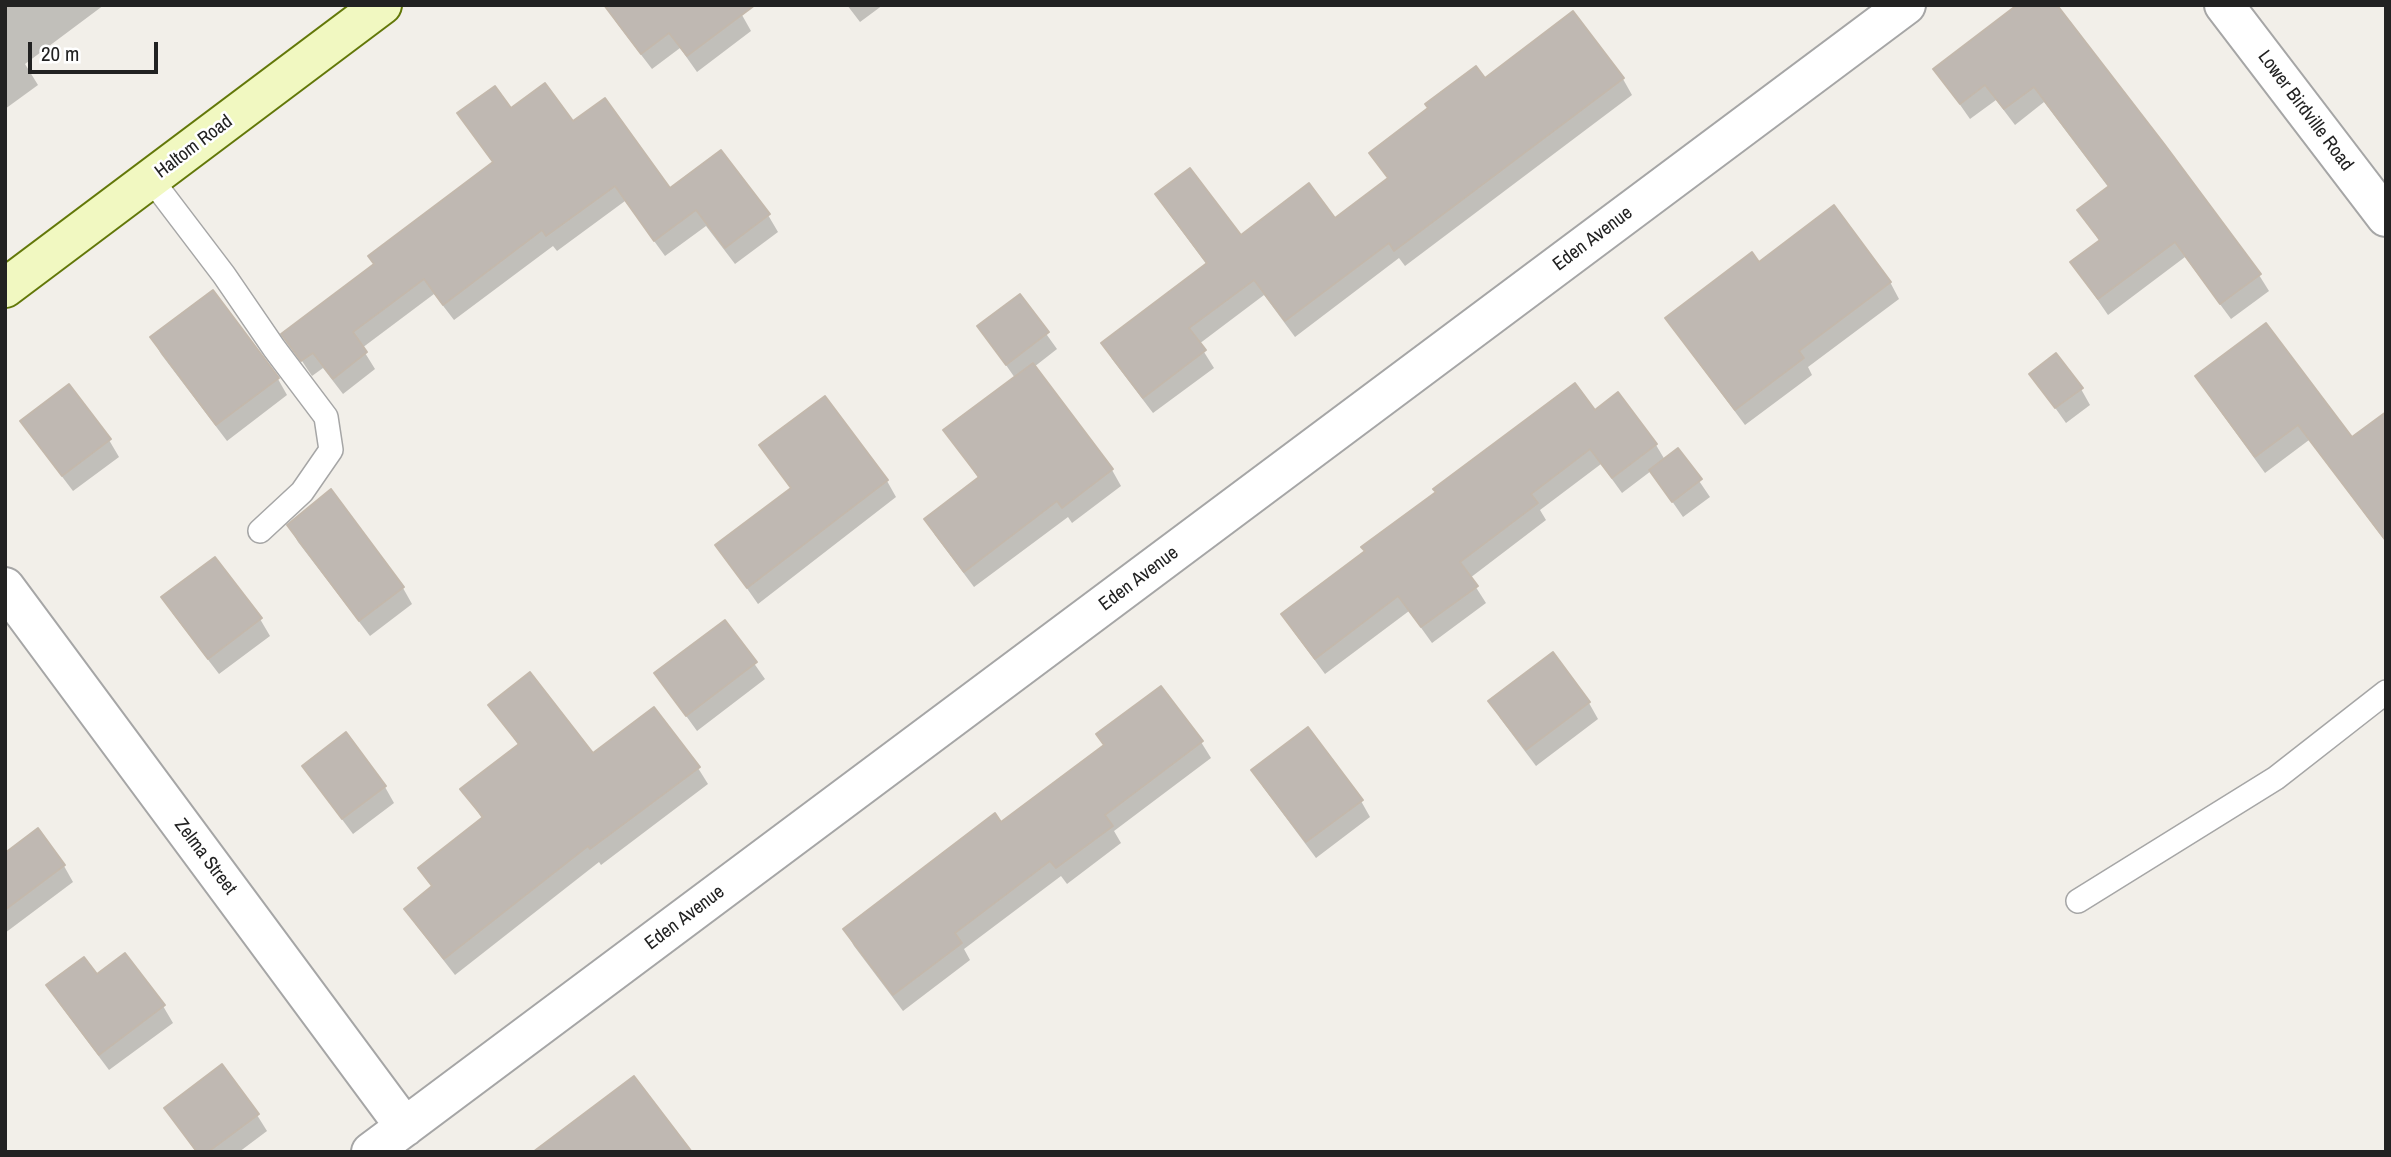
<!DOCTYPE html>
<html>
<head>
<meta charset="utf-8">
<style>
  body { margin:0 }
  #map { position:relative; width:2391px; height:1157px; overflow:hidden; background:#f2efe9; font-family:"Archivo Narrow",sans-serif }
  canvas { display:block }
  .frame { position:absolute; inset:0; border:7px solid #222; pointer-events:none }
  .scale { position:absolute; left:28px; top:42px; width:130px; height:32px; box-sizing:border-box; border:4px solid #222; border-top:0; padding-left:9px; font-size:21px; line-height:24px; white-space:nowrap; color:#222; -webkit-text-stroke:5px #fff; paint-order:stroke }
</style>
</head>
<body>
<div id="map">
<canvas width="2391" height="1157"></canvas>
<div class="frame"></div>
<div class="scale">20 m</div>
</div>
<script>
const context = document.querySelector('canvas').getContext('2d');
context.lineJoin = 'round';
function fillPath(path, color) { context.fillStyle = color; context.fill(path, 'evenodd'); }
function trace(path, color, width, dash) { context.strokeStyle = color; context.lineWidth = width; context.lineCap = dash ? 'butt' : 'round'; context.setLineDash(dash || []); context.stroke(path); }
function write(font, color, halo, rows, align = 'center') {
  context.font = font + ' "Archivo Narrow",sans-serif'; context.lineWidth = 5; context.setLineDash([]); context.textBaseline = 'middle'; context.strokeStyle = halo; context.fillStyle = color; for (const [text, x, y, turn = 0] of rows) {
    context.save(); context.translate(x, y); context.rotate((+turn || 0) * Math.PI / 180); context.textAlign = isNaN(turn) ? turn : align; if (halo) context.strokeText(text, 0, 0); context.fillText(text, 0, 0); context.restore();
  }
}
fillPath(new Path2D(`
  M 5,5 L 104,5 L 25,64 L 38,85 L 5,109 Z
  M 606,5 L 742,15 L 751,31 L 697,72 L 680,48 L 652,69 L 616,22 Z
  M 847,5 L 883,5 L 860,22 Z
  M 2020,5 L 2259,275 L 2269,291 L 2231,319 L 2185,257 L 2108,315 L 2072,263 L 2100,242 L 2079,210 L 2109,188 L 2044,102 L 2015,125 L 1996,100 L 1970,119 L 1935,69 Z
  M 1623,79 L 1632,95 L 1405,266 L 1399,258 L 1295,337 L 1264,295 L 1199,344 L 1214,368 L 1153,413 L 1112,359 L 1103,343 L 1207,265 L 1167,211 L 1157,195 L 1240,238 L 1335,221 L 1389,180 L 1371,153 L 1484,80 Z
  M 510,110 L 572,123 L 670,191 L 721,152 L 768,215 L 778,232 L 735,264 L 706,226 L 665,256 L 625,201 L 557,251 L 553,246 L 454,320 L 434,294 L 362,348 L 375,369 L 343,394 L 323,368 L 312,376 L 284,334 L 375,265 L 494,164 L 459,113 Z
  M 1758,264 L 1890,282 L 1899,299 L 1808,367 L 1812,375 L 1745,425 L 1677,334 L 1668,318 Z
  M 1019,296 L 1057,349 L 1034,367 L 1112,470 L 1121,486 L 1072,523 L 1068,517 L 974,587 L 935,535 L 926,519 L 979,479 L 946,431 L 1015,378 L 979,326 Z
  M 152,338 L 278,379 L 287,395 L 227,441 L 161,354 Z
  M 2031,374 L 2081,389 L 2090,405 L 2066,423 Z
  M 2198,377 L 2352,439 L 2386,422 L 2386,542 L 2309,440 L 2265,473 L 2207,393 Z
  M 69,386 L 109,440 L 119,457 L 73,491 L 32,437 L 23,421 Z
  M 825,398 L 887,481 L 896,497 L 758,604 L 717,546 L 792,490 L 761,446 Z
  M 1594,412 L 1656,445 L 1665,460 L 1678,450 L 1710,497 L 1683,517 L 1651,471 L 1622,493 L 1601,464 L 1540,510 L 1546,520 L 1470,578 L 1486,603 L 1432,643 L 1409,611 L 1325,674 L 1293,631 L 1283,614 Z
  M 289,526 L 403,588 L 412,604 L 370,636 L 298,542 Z
  M 215,559 L 260,619 L 270,636 L 219,674 L 173,614 L 164,598 Z
  M 725,622 L 765,679 L 697,731 L 656,674 Z
  M 1491,702 L 1589,703 L 1598,719 L 1536,766 L 1500,718 Z
  M 491,705 L 593,756 L 698,768 L 708,784 L 601,865 L 599,862 L 455,975 L 416,925 L 406,909 L 433,888 L 420,868 L 483,820 L 463,789 L 519,746 Z
  M 1201,742 L 1211,758 L 1114,831 L 1121,843 L 1067,884 L 1061,876 L 964,949 L 970,960 L 903,1011 L 854,946 L 845,930 L 1001,824 L 1105,746 Z
  M 304,766 L 385,787 L 394,803 L 353,834 L 314,782 Z
  M 1254,770 L 1361,801 L 1370,817 L 1316,858 L 1263,787 Z
  M 5,855 L 64,866 L 73,882 L 5,933 Z
  M 125,956 L 163,1006 L 173,1023 L 109,1070 L 58,1002 L 49,986 L 97,977 Z
  M 166,1108 L 257,1115 L 267,1131 L 239,1152 L 196,1152 Z`), '#0003');
const building = new Path2D(`
  M 604,5 L 755,5 L 687,56 L 669,33 L 641,54 Z
  M 2017,5 L 2057,5 L 2165,145 L 2261,274 L 2220,304 L 2175,242 L 2098,299 L 2070,262 L 2100,240 L 2077,210 L 2109,186 L 2034,87 L 2004,109 L 1985,85 L 1960,104 L 1933,69 Z
  M 1573,11 L 1624,78 L 1394,251 L 1389,243 L 1285,321 L 1254,280 L 1189,328 L 1206,350 L 1143,398 L 1101,343 L 1207,263 L 1155,194 L 1190,168 L 1241,235 L 1309,183 L 1335,218 L 1388,178 L 1369,153 L 1428,108 L 1425,104 L 1476,66 L 1485,78 Z
  M 545,83 L 573,121 L 605,98 L 670,188 L 721,150 L 770,214 L 725,248 L 696,210 L 654,241 L 615,186 L 546,236 L 542,230 L 443,305 L 424,279 L 353,332 L 367,352 L 333,379 L 313,353 L 301,361 L 281,334 L 374,264 L 368,256 L 493,162 L 457,113 L 495,86 L 511,108 Z
  M 1834,205 L 1891,282 L 1799,351 L 1804,358 L 1735,410 L 1665,318 L 1752,252 L 1759,262 Z
  M 213,290 L 279,378 L 216,425 L 150,337 Z
  M 1020,294 L 1049,332 L 1006,365 L 977,326 Z
  M 2266,323 L 2352,437 L 2386,412 L 2386,541 L 2298,425 L 2255,457 L 2195,376 Z
  M 2056,353 L 2083,388 L 2055,408 L 2029,374 Z
  M 1033,363 L 1113,469 L 1062,508 L 1057,501 L 964,572 L 924,519 L 979,477 L 943,430 Z
  M 1575,383 L 1595,410 L 1618,392 L 1657,444 L 1612,478 L 1590,449 L 1531,494 L 1538,503 L 1460,562 L 1478,586 L 1421,627 L 1398,596 L 1315,659 L 1281,614 L 1365,551 L 1361,547 L 1436,492 L 1433,489 Z
  M 69,384 L 111,439 L 62,476 L 20,421 Z
  M 825,396 L 888,480 L 747,588 L 715,545 L 791,488 L 759,445 Z
  M 1678,448 L 1702,479 L 1672,502 L 1649,470 Z
  M 331,489 L 404,587 L 359,621 L 287,525 Z
  M 215,557 L 262,618 L 208,659 L 161,597 Z
  M 725,620 L 757,662 L 686,716 L 654,673 Z
  M 1553,652 L 1590,702 L 1526,750 L 1488,701 Z
  M 530,672 L 593,753 L 654,707 L 700,767 L 590,849 L 588,846 L 444,959 L 404,909 L 432,886 L 418,868 L 483,817 L 460,789 L 519,744 L 488,705 Z
  M 1161,686 L 1203,741 L 1105,815 L 1113,826 L 1056,868 L 1050,861 L 955,933 L 962,943 L 893,995 L 843,929 L 995,813 L 1001,822 L 1104,745 L 1096,734 Z
  M 1308,727 L 1363,800 L 1306,842 L 1251,770 Z
  M 346,732 L 386,786 L 342,819 L 302,766 Z
  M 38,828 L 65,865 L 5,910 L 5,853 Z
  M 125,953 L 165,1005 L 99,1055 L 46,985 L 84,957 L 97,974 Z
  M 222,1064 L 259,1114 L 208,1152 L 197,1152 L 164,1108 Z
  M 634,1076 L 692,1152 L 533,1152 Z`);
fillPath(building, '#bfb8b2');
trace(building, '#c3b8ac', 2);
const service = new Path2D(`
  M 151,179 L 224,275 L 274,348 L 326,417 L 331,450 L 302,492 L 260,531
  M 2078,901 L 2276,778 L 2386,692`);
const minor = new Path2D(`
  M 2224,5 L 2386,217
  M 5,587 L 405,1127
  M 371,1152 L 1906,5`);
const secondary = new Path2D(`
  M 5,288 L 382,5`);
trace(service, '#a6a6a6', 26);
trace(minor, '#a6a6a6', 42);
trace(secondary, '#637809', 42);
trace(service, '#fff', 23);
trace(minor, '#fff', 38);
trace(secondary, '#f1f8c1', 38);
write('19px', '#222', '#fff', [
  ["Lower Birdville Road",2305,111,53],
  ["Haltom Road",194,147,-37],
  ["Eden Avenue",1593,239,-37],
  ["Eden Avenue",1139,579,-37],
  ["Zelma Street",205,857,53],
  ["Eden Avenue",685,918,-37]
]);
</script>
</body>
</html>
